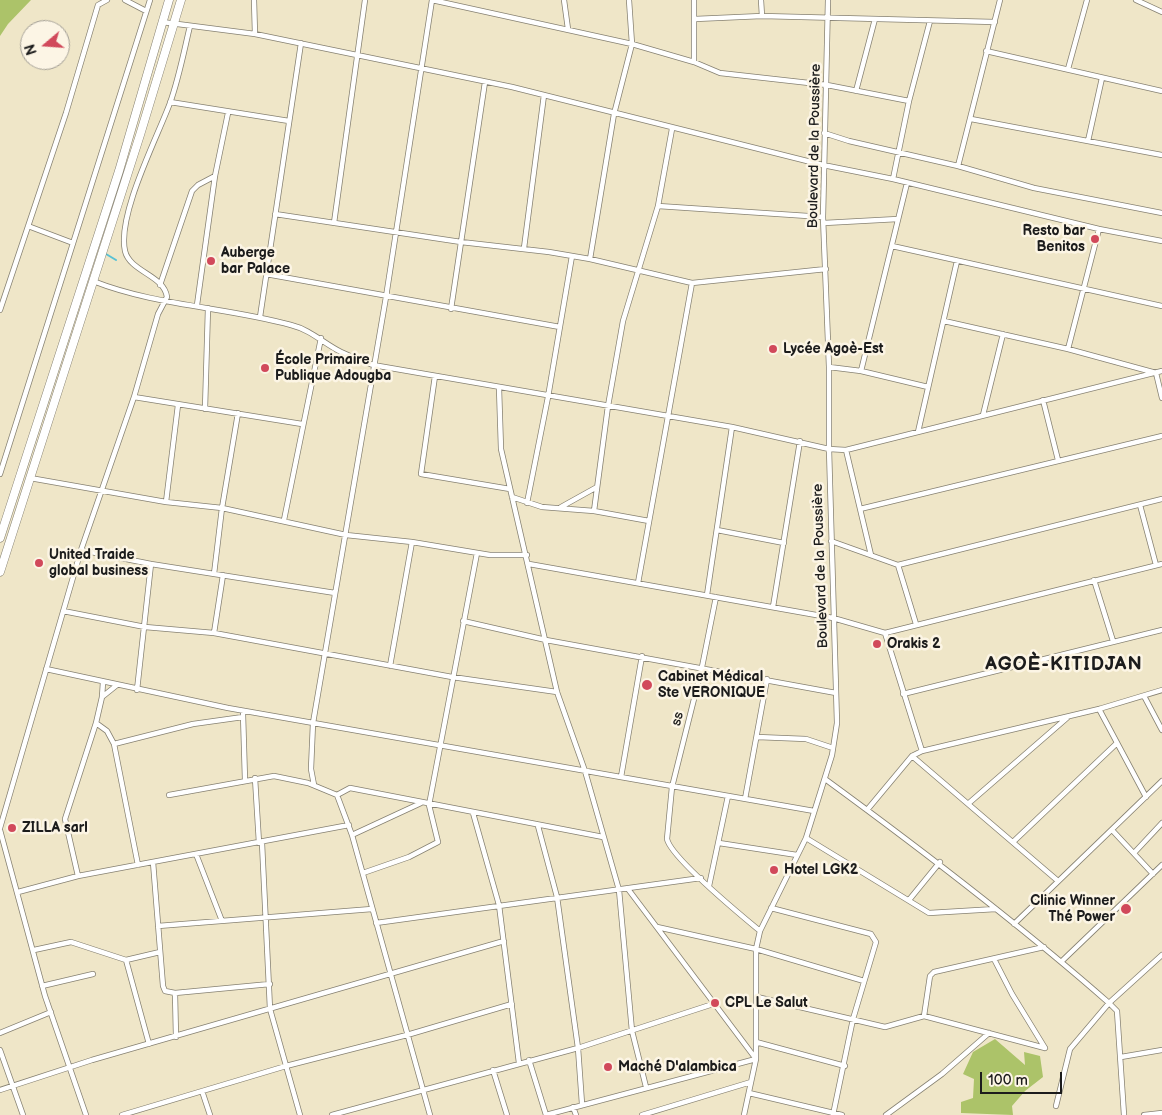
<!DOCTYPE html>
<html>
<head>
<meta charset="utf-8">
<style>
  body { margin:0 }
  #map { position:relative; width:1162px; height:1115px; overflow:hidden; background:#efe6c8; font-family:"Balsamiq Sans",sans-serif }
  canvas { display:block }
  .north { position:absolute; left:20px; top:20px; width:50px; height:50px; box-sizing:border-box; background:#fcf5e5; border:1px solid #a29e95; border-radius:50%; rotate:252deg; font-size:14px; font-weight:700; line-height:20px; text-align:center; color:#1c1c1c }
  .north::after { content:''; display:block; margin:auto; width:18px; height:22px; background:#d1495b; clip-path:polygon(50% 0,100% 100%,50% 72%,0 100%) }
  .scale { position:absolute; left:980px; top:1072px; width:82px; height:22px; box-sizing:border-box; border:2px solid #1c1c1c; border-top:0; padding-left:6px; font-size:15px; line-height:18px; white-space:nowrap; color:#1c1c1c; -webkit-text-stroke:4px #fcf5e5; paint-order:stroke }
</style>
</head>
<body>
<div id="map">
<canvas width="1162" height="1115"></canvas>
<div class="north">N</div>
<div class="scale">100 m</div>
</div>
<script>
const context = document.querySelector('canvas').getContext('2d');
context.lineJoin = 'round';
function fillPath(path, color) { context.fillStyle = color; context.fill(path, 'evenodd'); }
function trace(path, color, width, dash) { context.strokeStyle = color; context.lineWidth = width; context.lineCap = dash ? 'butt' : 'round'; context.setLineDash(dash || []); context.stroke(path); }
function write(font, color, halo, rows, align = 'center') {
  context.font = font + ' "Balsamiq Sans",sans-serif'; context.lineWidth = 5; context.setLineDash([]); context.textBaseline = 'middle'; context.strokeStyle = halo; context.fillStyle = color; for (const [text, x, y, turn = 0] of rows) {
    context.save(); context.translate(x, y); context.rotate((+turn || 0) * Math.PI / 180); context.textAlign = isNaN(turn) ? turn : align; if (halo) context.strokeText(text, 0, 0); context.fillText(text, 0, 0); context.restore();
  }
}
fillPath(new Path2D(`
  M 0,0 L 31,0 L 8,24 L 0,36 Z
  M 995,1039 L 1025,1065 L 1024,1052 L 1040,1056 L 1043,1077 L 1025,1091 L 1012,1106 L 1013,1115 L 961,1113 L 961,1102 L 973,1098 L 974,1079 L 963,1074 L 973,1052 Z`), '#acc369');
trace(new Path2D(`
  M 106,254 L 116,260`), '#58c1d4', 2);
const street = new Path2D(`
  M 125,0 L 146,11
  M 254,0 L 255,34
  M 432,0 L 632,44 L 694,62 L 720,73 L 827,85 L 909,101
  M 564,0 L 568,29
  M 761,0 L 762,16
  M 1136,0 L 1162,12
  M 695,19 L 762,16 L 995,22
  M 162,22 L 255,34 L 512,87 L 823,165 L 893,179 L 1099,229 L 1162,241
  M 986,51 L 1162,91
  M 694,62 L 694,0
  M 1068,69 L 1087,0
  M 856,91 L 875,19
  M 170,102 L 289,121
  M 971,119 L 1162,155
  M 824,133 L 849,141 L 958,166 L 1034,188 L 1162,213
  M 1088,141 L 1102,78
  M 958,166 L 1000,0
  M 893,179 L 909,101 L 930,21
  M 658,206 L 823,217
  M 275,214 L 461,242 L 549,252 L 590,259 L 692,283 L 826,269
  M 334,223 L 365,0
  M 824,223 L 898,219
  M 28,226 L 73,243
  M 892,246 L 1162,306
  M 524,248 L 544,95
  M 590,259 L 614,114 L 632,44 L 629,0
  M 266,274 L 560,327
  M 93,281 C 156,306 226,307 291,325 C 311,330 323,343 341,352 C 351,357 363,361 373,365 L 732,427 L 829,449 L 846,450 L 1162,371
  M 160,285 L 192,191 L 198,185 L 215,176
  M 197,305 L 215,176 L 228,113
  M 451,309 L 485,82
  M 0,310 L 66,113 L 98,5 L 107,0
  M 260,317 L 301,43
  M 944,321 L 1068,349 L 1156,373 L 1162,398
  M 1068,349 L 1099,229
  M 829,367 L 861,371 L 907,183
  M 861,371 L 928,387
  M 435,376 L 421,474 L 510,489
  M 499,388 L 501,449 L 557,692 L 585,771 L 619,890 L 632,1031 L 646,1087
  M 134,397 L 302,424
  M 1043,400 L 1058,460
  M 205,409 L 208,308
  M 983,415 L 1003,334
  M 918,432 L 957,261
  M 846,450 L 871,555
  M 0,474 L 150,0
  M 30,478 L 166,502 L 222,508 L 346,535 L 412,542 L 490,555 L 527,555
  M 512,497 L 542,507 L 594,511 L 649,521
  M 166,502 L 178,405
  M 527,503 L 548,397 L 572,256
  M 1140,505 L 1156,565
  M 561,507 L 597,487
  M 860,509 L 1162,436
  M 594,511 L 608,406 L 623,321 L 658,206 L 672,129
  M 284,520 L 321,338
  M 717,530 L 784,543
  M 831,541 L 898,565 L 916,624
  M 81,550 L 151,564 L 335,593
  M 529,564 L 833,618 L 885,633 L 1162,564
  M 898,565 L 1162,499
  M 214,574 L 222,508 L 238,413
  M 1094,580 L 1113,641
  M 638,583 L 692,283
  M 707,595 L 732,427
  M 716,597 L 702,667 L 672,787 L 667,839 C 671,858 742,916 760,931
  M 773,607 L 800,441
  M 63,611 L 145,627 L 214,633 L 452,677 L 557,692
  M 463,621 L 546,640 L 836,693
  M 214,633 L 223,575
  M 885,633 L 922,751
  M 390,666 L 412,542
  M 46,669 L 228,708 L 814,811
  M 137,690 L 151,564
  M 903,694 L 1162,630
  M 1144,696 L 1162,730
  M 102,697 L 117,685
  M 1099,709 L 1146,797
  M 243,714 L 245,780
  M 96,723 L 107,731 L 114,744 L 138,865
  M 757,737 L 806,739 L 833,748
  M 114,744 L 193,724 L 243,717
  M 912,756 L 1058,881
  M 621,777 L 642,656
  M 255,778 L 259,843
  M 825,779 C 922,850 1018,923 1109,1003 L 1162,955
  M 314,785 L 311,769 L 313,723 L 386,297 L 432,0
  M 169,795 L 274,776 L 308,783 L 337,795 L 352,835 L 430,1115
  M 337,795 L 350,788 L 603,837
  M 745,799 L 767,679
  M 969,803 L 1068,717
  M 867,810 L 912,756 L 922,751 L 1099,709 L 1162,690
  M 473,813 L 499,905 L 519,1063
  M 538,826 L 557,897 L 578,1048 L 582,1104
  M 0,828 L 81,550 L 134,397 L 158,314 L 167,297 C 164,275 130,272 125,251 C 117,215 157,138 170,103 C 179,78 184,51 190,26
  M 0,830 L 45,996 L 86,1115
  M 1112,830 L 1153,874
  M 352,835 L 421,803
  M 806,838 L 929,913 L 996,909
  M 1013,842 L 1116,744
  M 262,843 L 270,1009 L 300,1115
  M 719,843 L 797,855
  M 1134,853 L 1162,823
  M 196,854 L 222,921
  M 153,862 L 163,986 L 165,991 L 175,993 L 270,984
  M 363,873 L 409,857 L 438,842 L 429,805 L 477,553
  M 78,876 L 65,819 L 96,723 L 102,697 L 103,682
  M 709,886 L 728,796
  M 18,892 L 78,876 L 349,825
  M 909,900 L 940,862
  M 771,908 L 871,934 L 876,942 L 853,1019 L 833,1115
  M 376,923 L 701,878
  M 1014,924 L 1162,781
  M 158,926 L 372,909
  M 657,927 L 756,949 L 864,981
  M 34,950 L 71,942 L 126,960 L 160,952
  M 994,959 L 1012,994 L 1045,1048
  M 126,960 L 149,1044
  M 1062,961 L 1162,865
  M 42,986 L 93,974
  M 175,993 L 176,1037
  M 757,997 L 885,1027 L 924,1016 L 1045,1048
  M 924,1016 L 930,976 L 934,972 L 1044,947
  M 0,1033 L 51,1012
  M 756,1042 L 845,1066
  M 0,1050 L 23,1115
  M 1121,1057 L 1162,1050
  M 529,1060 L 546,1115 L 756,1059 L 628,889
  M 493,1070 L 507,1115
  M 0,1090 L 92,1060 L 504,941
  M 202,1091 L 210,1115
  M 749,1093 L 842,1115
  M 1056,1106 L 1070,1049 L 1109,1003 L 1117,1011 L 1124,1115
  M 573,1107 L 576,1115
  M 122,1115 L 286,1066 L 407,1035 L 512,1004
  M 332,1115 L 578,1048 L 713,1004
  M 642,1115 L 751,1082
  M 744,1115 L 756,1059 L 756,949 L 760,931 L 806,838 L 832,755 L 837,723 L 829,449 L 829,367 L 823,217 L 828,0
  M 886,1115 L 942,1074 L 989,1033
  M 1144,1115 L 1162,1113`);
const primary = new Path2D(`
  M 0,538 L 119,171 L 169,0
  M 0,572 L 140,135 L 181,0`);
trace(street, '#868172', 6);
trace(primary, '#868172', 9);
trace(street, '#fff', 4.5);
trace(primary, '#fff', 8);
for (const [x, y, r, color] of [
  [1095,239,5,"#d1495b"],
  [211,261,5,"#d1495b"],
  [773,349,5,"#d1495b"],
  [265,368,5,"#d1495b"],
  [39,563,5,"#d1495b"],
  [877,644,5,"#d1495b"],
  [647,685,6,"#d1495b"],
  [12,828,5,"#d1495b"],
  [774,870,5,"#d1495b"],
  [1126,909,6,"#d1495b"],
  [715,1003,5,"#d1495b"],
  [608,1067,5,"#d1495b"]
]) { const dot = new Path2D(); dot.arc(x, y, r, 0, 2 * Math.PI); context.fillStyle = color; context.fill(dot); trace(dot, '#fcf5e5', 2); }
write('14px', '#1c1c1c', '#fcf5e5', [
  ["Boulevard de la Poussière",815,146,-89],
  ["Boulevard de la Poussière",821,566,-92],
  ["ss",678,719,-76]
]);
write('bold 14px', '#1c1c1c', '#fcf5e5', [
  ["Resto bar",1085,231,"right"],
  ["Benitos",1085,247,"right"],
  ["Auberge",221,253],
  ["bar Palace",221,269],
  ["Lycée Agoè-Est",783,349],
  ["École Primaire",275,360],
  ["Publique Adougba",275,376],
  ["United Traide",49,555],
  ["global business",49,571],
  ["Orakis 2",887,644],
  ["Cabinet Médical",658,677],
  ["Ste VERONIQUE",658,693],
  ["ZILLA sarl",22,828],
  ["Hotel LGK2",784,870],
  ["Clinic Winner",1115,901,"right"],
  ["Thé Power",1115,917,"right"],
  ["CPL Le Salut",725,1003],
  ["Maché D'alambica",618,1067]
], 'left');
context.letterSpacing = '1px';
write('bold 19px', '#1c1c1c', '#fcf5e5', [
  ["AGOÈ-KITIDJAN",1064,665]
]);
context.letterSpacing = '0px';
</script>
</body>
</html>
